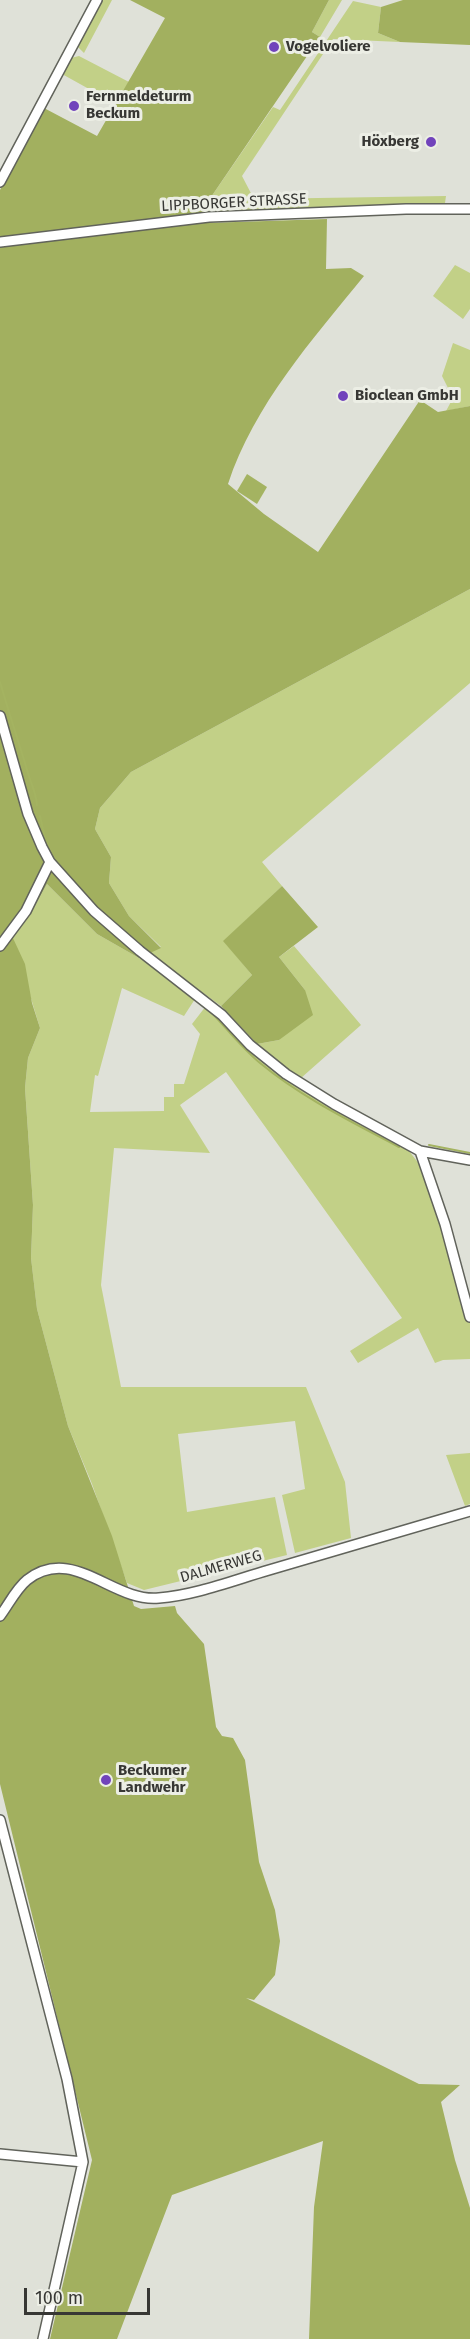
<!DOCTYPE html>
<html>
<head>
<meta charset="utf-8">
<style>
  body { margin:0 }
  #map { position:relative; width:470px; height:2339px; overflow:hidden; background:#dfe1d8; font-family:"Fira Sans",sans-serif }
  canvas { display:block }
  .scale { position:absolute; left:24px; top:2288px; width:126px; height:27px; box-sizing:border-box; border:3px solid #373734; border-top:0; padding-left:8px; font-size:18px; line-height:21px; white-space:nowrap; color:#373734; -webkit-text-stroke:4px #eceee5; paint-order:stroke }
</style>
</head>
<body>
<div id="map">
<canvas width="470" height="2339"></canvas>
<div class="scale">100 m</div>
</div>
<script>
const context = document.querySelector('canvas').getContext('2d');
context.lineJoin = 'round';
function fillPath(path, color) { context.fillStyle = color; context.fill(path, 'evenodd'); }
function trace(path, color, width, dash) { context.strokeStyle = color; context.lineWidth = width; context.lineCap = dash ? 'butt' : 'round'; context.setLineDash(dash || []); context.stroke(path); }
function write(font, color, halo, rows, align = 'center') {
  context.font = font + ' "Fira Sans",sans-serif'; context.lineWidth = 6; context.setLineDash([]); context.textBaseline = 'middle'; context.strokeStyle = halo; context.fillStyle = color; for (const [text, x, y, turn = 0] of rows) {
    context.save(); context.translate(x, y); context.rotate((+turn || 0) * Math.PI / 180); context.textAlign = isNaN(turn) ? turn : align; if (halo) context.strokeText(text, 0, 0); context.fillText(text, 0, 0); context.restore();
  }
}
fillPath(new Path2D(`
  M 101,0 L 112,0 L 84,53 L 77,46 Z
  M 329,0 L 342,0 L 320,37 L 312,32 Z
  M 353,1 L 381,7 L 378,33 L 400,42 L 333,39 L 242,176 L 254,199 L 446,196 L 445,203 L 207,213 L 209,200 L 273,107 L 280,110 Z
  M 79,56 L 129,82 L 116,104 L 62,74 L 71,58 Z
  M 455,265 L 470,273 L 470,309 L 463,319 L 433,296 Z
  M 453,343 L 470,350 L 470,406 L 446,411 L 453,398 L 442,376 Z
  M 470,589 L 470,683 L 262,862 L 282,886 L 224,941 L 252,975 L 221,1006 L 148,953 L 161,947 L 129,916 L 109,883 L 111,857 L 95,829 L 100,808 L 131,772 Z
  M 47,884 L 97,934 L 146,962 L 195,999 L 184,1016 L 122,988 L 98,1076 L 95,1075 L 90,1112 L 164,1111 L 164,1097 L 174,1097 L 174,1084 L 184,1084 L 200,1034 L 192,1024 L 206,1006 L 221,1018 L 242,1044 L 263,1061 L 394,1140 L 409,1151 L 420,1165 L 439,1214 L 463,1308 L 470,1323 L 470,1359 L 443,1360 L 435,1363 L 418,1328 L 358,1363 L 350,1351 L 402,1318 L 226,1072 L 180,1105 L 210,1153 L 114,1148 L 101,1285 L 121,1387 L 306,1387 L 345,1482 L 351,1538 L 295,1553 L 282,1495 L 305,1489 L 295,1421 L 178,1434 L 187,1512 L 275,1497 L 287,1555 L 144,1590 L 127,1583 L 92,1484 L 68,1426 L 37,1309 L 31,1258 L 33,1205 L 25,1088 L 28,1058 L 40,1028 L 12,936 L 31,913 Z
  M 294,946 L 361,1025 L 301,1078 L 289,1071 L 257,1044 L 279,1040 L 305,990 L 279,957 Z
  M 470,1453 L 470,1504 L 465,1506 L 446,1455 Z`), '#c2d087');
fillPath(new Path2D(`
  M 130,0 L 329,0 L 312,32 L 320,37 L 209,200 L 206,223 L 327,219 L 326,269 L 351,268 L 364,276 C 312,340 254,405 228,484 L 264,514 L 318,552 L 420,400 L 438,412 L 470,406 L 470,589 L 131,772 L 100,808 L 95,829 L 111,857 L 109,883 L 129,916 L 161,948 L 139,958 L 97,934 L 47,884 L 31,913 L 12,936 L 25,964 L 32,1003 L 40,1028 L 28,1058 L 25,1088 L 33,1205 L 31,1258 L 37,1309 L 68,1426 L 112,1536 L 134,1606 L 141,1609 L 175,1606 L 177,1613 L 204,1644 L 216,1727 L 222,1736 L 233,1738 L 245,1760 L 259,1862 L 275,1910 L 280,1941 L 275,1975 L 254,2000 L 246,1998 L 419,2084 L 460,2085 L 441,2102 L 455,2160 L 470,2208 L 470,2339 L 309,2339 L 314,2207 L 323,2141 L 172,2195 L 117,2339 L 50,2339 L 92,2160 L 0,1784 L 0,190 L 44,108 L 97,136 L 165,18 Z
  M 403,0 L 470,0 L 470,45 L 400,42 L 378,33 L 381,7 Z
  M 282,886 L 318,927 L 279,957 L 305,990 L 313,1015 L 279,1040 L 257,1044 L 221,1006 L 252,975 L 223,941 Z`), '#a2b05f');
fillPath(new Path2D(`
  M 247,474 L 267,487 L 257,504 L 237,491 Z`), '#a4b361');
trace(new Path2D(`
  M 0,682 C 9,713 19,743 28,773 C 31,784 36,792 37,805
  M 40,816 L 46,842 L 55,859
  M 53,873 L 93,917 L 132,950
  M 212,1013 C 228,1030 242,1048 260,1063 C 301,1097 352,1122 399,1147
  M 429,1145 L 470,1153`), '#a4b361', 2);
const minor = new Path2D(`
  M 0,182 L 97,0
  M 0,242 L 209,217 L 406,209 L 470,209
  M 0,716 L 28,814 L 42,847 L 50,862 L 94,911 L 140,951 L 222,1015 L 250,1045 L 286,1074 L 334,1104 L 420,1151 L 470,1160
  M 0,946 L 26,911 L 50,862
  M 420,1151 L 445,1224 L 470,1317
  M 0,1616 C 9,1604 16,1589 27,1580 C 73,1544 113,1603 159,1598 C 196,1595 234,1580 269,1570 C 336,1550 403,1531 470,1511
  M 0,1820 L 67,2079 L 83,2162 L 43,2339
  M 0,2154 L 83,2162`);
trace(minor, '#61635b', 12);
trace(minor, '#fff', 9);
for (const [x, y, r, color] of [
  [274,47,6,"#7143bb"],
  [74,106,6,"#7143bb"],
  [431,142,6,"#7143bb"],
  [343,396,6,"#7143bb"],
  [106,1780,6,"#7143bb"]
]) { const dot = new Path2D(); dot.arc(x, y, r, 0, 2 * Math.PI); context.fillStyle = color; context.fill(dot); trace(dot, '#eceee5', 2); }
write('bold 15px', '#373734', '#eceee5', [
  ["Vogelvoliere",286,47],
  ["Fernmeldeturm",86,97],
  ["Beckum",86,114],
  ["Höxberg",419,142,"right"],
  ["Bioclean GmbH",355,396],
  ["Beckumer",118,1771],
  ["Landwehr",118,1788]
], 'left');
write('15px', '#373734', '#eceee5', [
  ["LIPPBORGER STRASSE",234,203,-3],
  ["DALMERWEG",221,1567,-16]
]);
</script>
</body>
</html>
